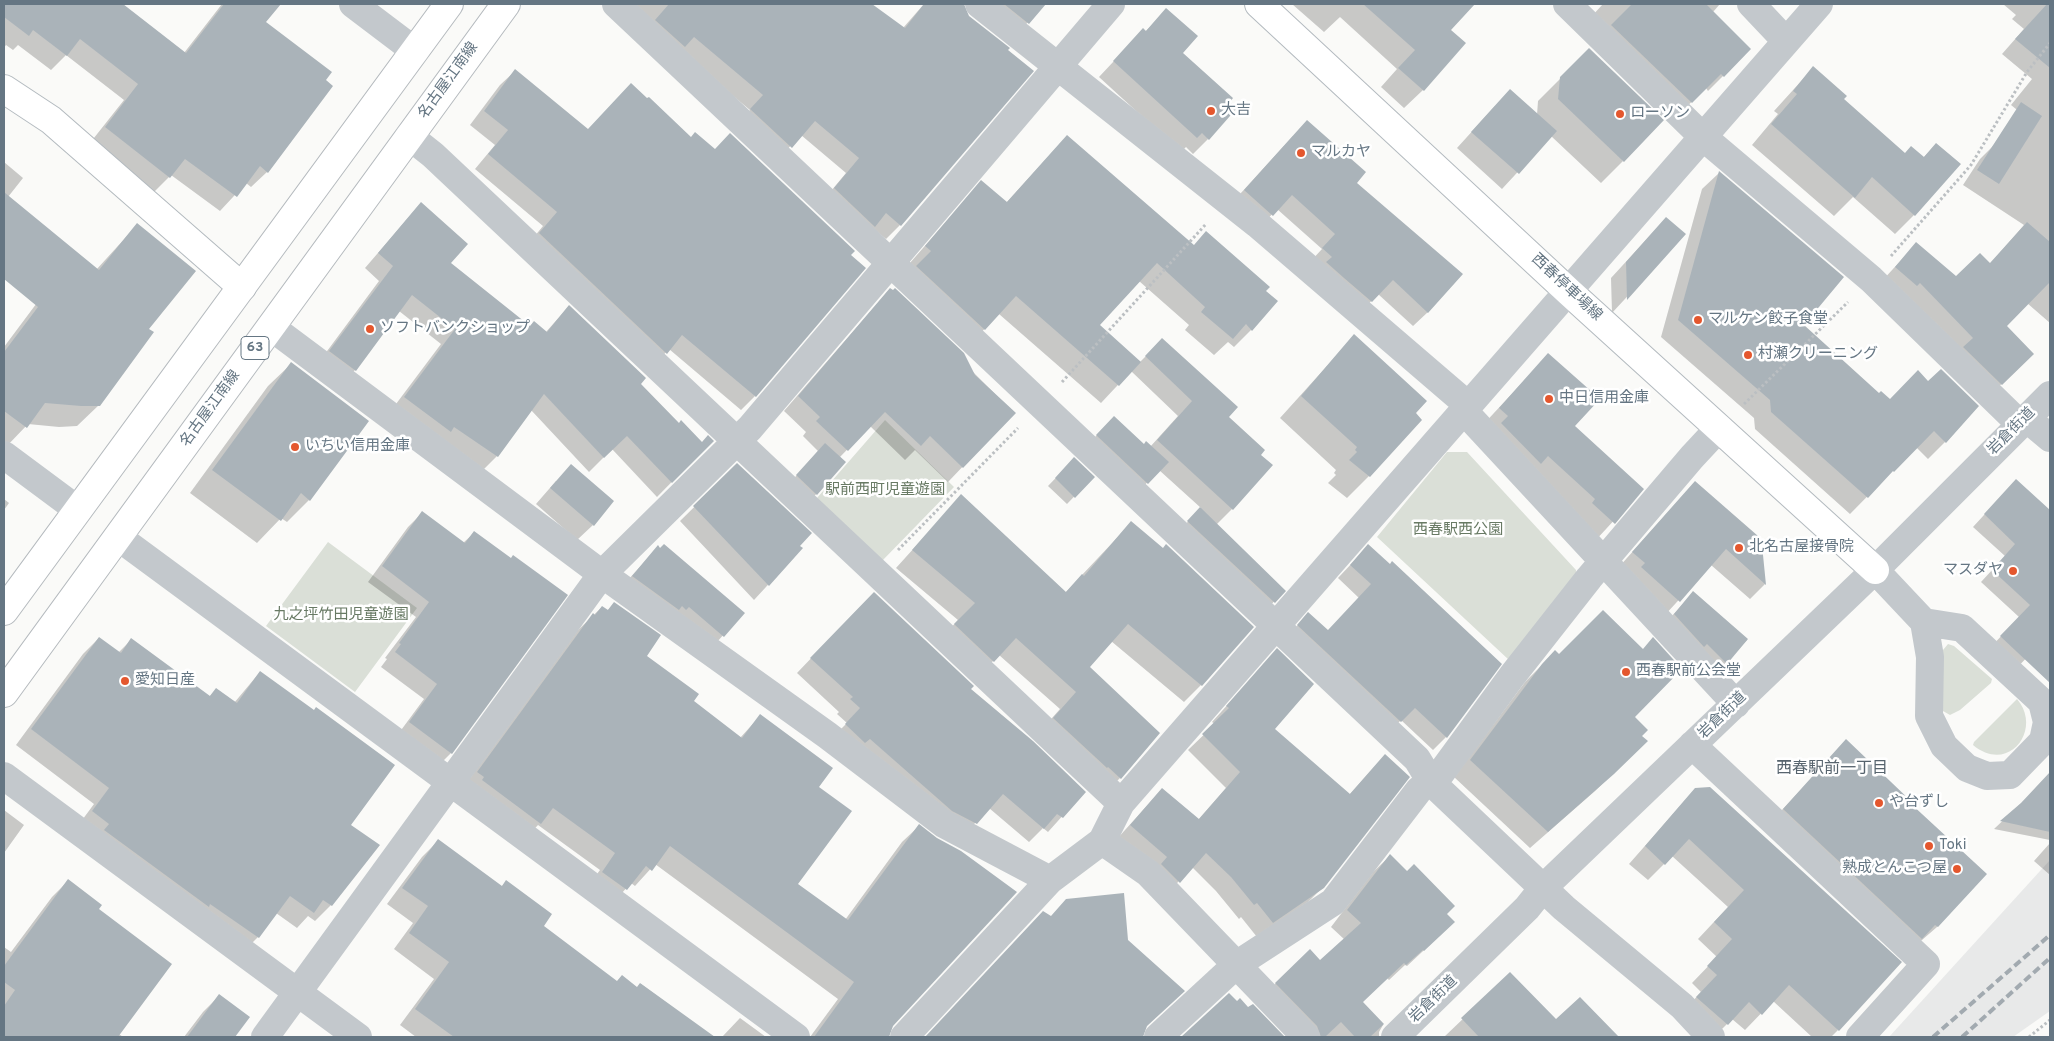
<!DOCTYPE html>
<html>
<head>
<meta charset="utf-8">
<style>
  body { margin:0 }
  #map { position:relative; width:2054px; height:1041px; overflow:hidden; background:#fafaf8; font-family:Overpass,sans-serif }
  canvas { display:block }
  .frame { position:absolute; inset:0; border:5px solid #657683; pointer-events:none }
</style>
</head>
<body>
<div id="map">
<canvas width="2054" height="1041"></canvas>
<div class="frame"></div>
</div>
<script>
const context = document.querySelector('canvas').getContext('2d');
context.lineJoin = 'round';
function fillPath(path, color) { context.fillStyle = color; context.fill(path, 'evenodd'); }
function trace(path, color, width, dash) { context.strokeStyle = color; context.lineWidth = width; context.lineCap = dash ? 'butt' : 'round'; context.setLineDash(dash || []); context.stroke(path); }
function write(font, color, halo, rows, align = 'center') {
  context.font = font + ' Overpass,"Noto Sans JP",sans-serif'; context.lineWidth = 5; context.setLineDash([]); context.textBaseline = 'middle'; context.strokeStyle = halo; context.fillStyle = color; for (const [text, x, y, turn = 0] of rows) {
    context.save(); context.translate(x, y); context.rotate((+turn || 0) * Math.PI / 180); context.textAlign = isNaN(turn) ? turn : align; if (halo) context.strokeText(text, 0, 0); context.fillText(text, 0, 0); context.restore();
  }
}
fillPath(new Path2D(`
  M 2050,860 L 2050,1011 L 2013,1037 L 1889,1037 Z`), '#e8e9e9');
fillPath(new Path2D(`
  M 885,420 L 954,487 L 882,561 L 817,498 Z
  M 1447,452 L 1467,452 L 1576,570 L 1576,581 L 1509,660 L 1377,537 Z
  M 328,542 L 417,608 L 355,692 L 266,626 Z
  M 1948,644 L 1954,646 L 1992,679 L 1991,683 L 1960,710 L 1950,715 L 1943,711 L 1943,650 Z
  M 2017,699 C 2043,729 2009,775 1973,745 L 1974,742 Z`), '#dadfd7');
fillPath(new Path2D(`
  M 4,4 L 119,4 L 184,53 L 222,4 L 260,4 L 272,13 L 264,23 L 267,172 L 251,187 L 246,183 L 220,211 L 171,175 L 154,192 L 90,143 L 124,100 L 66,55 L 51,70 L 18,45 L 13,50 L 6,45 L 4,48 Z
  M 607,4 L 870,4 L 903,28 L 924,4 L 947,4 L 965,18 L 900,225 L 886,239 L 872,228 L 821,203 L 846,173 L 801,135 L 776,161 L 737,124 L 750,110 L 679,51 Z
  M 975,4 L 1045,4 L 1013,38 Z
  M 1292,4 L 1454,4 L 1465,13 L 1450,30 L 1423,90 L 1404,108 L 1381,87 L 1397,69 L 1340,17 L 1324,32 Z
  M 1603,4 L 1720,4 L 1713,12 L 1750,49 L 1708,91 L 1706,88 L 1677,116 L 1591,17 Z
  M 2003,4 L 2050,4 L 2050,323 L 2027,303 L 2005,326 L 2018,369 L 1986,398 L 1881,282 L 1916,244 L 1956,278 L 1990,264 L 2024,225 L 1963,185 L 1980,159 L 1995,144 L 2032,122 L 2011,105 L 2032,79 L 2002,54 L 2024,29 L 2012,19 L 2016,15 Z
  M 1167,9 L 1208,139 L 1193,154 L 1186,147 L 1181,152 L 1099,77 L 1143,30 L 1145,32 Z
  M 1813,68 L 1842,99 L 1905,154 L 1923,158 L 1936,144 L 1914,215 L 1895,234 L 1853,197 L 1834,216 L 1752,145 L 1778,114 L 1774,111 Z
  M 515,71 L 755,396 L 741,410 L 669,349 L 652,367 L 525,248 L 543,226 L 475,169 L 495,145 L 470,125 L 500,85 Z
  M 1567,72 L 1623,161 L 1601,183 L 1551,136 L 1502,189 L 1457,148 L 1495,106 L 1537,115 L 1538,101 Z
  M 1067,136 L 1193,246 L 1265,292 L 1251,330 L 1234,347 L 1228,342 L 1214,355 L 1185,330 L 1189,325 L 1139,281 L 1098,325 L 1140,362 L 1162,340 L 1227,417 L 1232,509 L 1216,525 L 1284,591 L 1266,610 L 1181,529 L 1201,508 L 1159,470 L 1140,490 L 1089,443 L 1114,418 L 1144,445 L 1150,447 L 1178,416 L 1131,371 L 1101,403 L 999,314 L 967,347 L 909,264 L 981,182 L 1006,203 Z
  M 1293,136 L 1428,312 L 1413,326 L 1378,294 L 1357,316 L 1309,263 L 1322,249 L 1277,209 L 1258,229 L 1230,205 Z
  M 4,162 L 23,178 L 8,197 L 39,223 L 4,266 Z
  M 1719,173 L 1802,325 L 1879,394 L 1889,400 L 1928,382 L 1945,442 L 1928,459 L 1916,447 L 1850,514 L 1755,429 L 1754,418 L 1661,337 L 1702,189 Z
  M 421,203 L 449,263 L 530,327 L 546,332 L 569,306 L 678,425 L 702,444 L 712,441 L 657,497 L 612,449 L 589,472 L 531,410 L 497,456 L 482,471 L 390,412 L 441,344 L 399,311 L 355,370 L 341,385 L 316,366 L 379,281 L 365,268 Z
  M 1666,218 L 1684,235 L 1612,313 L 1611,278 Z
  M 137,225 L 148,329 L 99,405 L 77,426 L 59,427 L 28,424 L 5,448 L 4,347 L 57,276 L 96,270 Z
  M 890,289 L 1014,413 L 948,482 L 915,450 L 905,460 L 870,426 L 839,458 L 845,462 L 809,502 L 789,484 L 818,451 L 803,436 L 806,432 L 784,411 Z
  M 1354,336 L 1414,414 L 1369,476 L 1347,498 L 1328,483 L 1336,475 L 1334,473 L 1336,470 L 1280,418 Z
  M 1548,355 L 1573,426 L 1643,489 L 1594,542 L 1480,428 Z
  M 291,364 L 309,500 L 287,522 L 281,518 L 257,543 L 190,493 L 268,386 Z
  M 1074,459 L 1093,477 L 1067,504 L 1048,486 Z
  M 737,465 L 801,549 L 754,600 L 680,521 Z
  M 2016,480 L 2050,512 L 2050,633 L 2014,671 L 1990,648 L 2019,617 L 1981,582 L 2005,556 L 1973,527 Z
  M 556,481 L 593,525 L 577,540 L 536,504 Z
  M 1695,482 L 1761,545 L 1765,584 L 1750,599 L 1711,565 L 1664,616 L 1618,568 Z
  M 961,496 L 1065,593 L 1131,523 L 1201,685 L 1184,702 L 1111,641 L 1089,667 L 1120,778 L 1103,795 L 1037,735 L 1060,709 L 999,655 L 976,678 L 938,642 L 958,620 L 896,568 Z
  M 4,499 L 9,503 L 4,510 Z
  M 422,513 L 463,543 L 474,533 L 451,753 L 437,767 L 396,737 L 424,699 L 381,667 L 387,659 L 385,658 L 416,617 L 368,582 L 408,527 Z
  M 1368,546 L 1500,664 L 1446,737 L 1433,750 L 1401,720 L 1387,734 L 1296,627 L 1308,614 L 1328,631 L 1359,598 L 1338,578 Z
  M 658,547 L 743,613 L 708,652 L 617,592 Z
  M 1693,593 L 1747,640 L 1711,679 L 1659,630 Z
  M 614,603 L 645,657 L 692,701 L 740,738 L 760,716 L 818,787 L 797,884 L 845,920 L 902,842 L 919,826 L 892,1026 L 888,1037 L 810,1037 L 838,999 L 655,864 L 635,886 L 631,883 L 610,906 L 586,889 L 600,870 L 538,825 L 524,840 L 462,789 L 577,631 L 602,607 L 607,611 Z
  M 860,607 L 969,690 L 1084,792 L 1048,832 L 1043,828 L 1029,842 L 989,808 L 962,837 L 831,739 L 847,723 L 837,714 L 839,712 L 797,673 Z
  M 99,638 L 118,653 L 131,640 L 209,697 L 216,689 L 234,703 L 260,672 L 349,825 L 378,845 L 331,905 L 315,921 L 308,916 L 297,928 L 276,913 L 258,937 L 242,953 L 77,827 L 94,804 L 16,745 L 83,654 Z
  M 1277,650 L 1274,729 L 1349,795 L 1385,755 L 1323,887 L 1308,902 L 1257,937 L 1241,917 L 1239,919 L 1216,891 L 1192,867 L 1164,897 L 1116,840 L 1162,789 L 1198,820 L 1226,788 L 1188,750 L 1215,724 L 1212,722 Z
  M 1555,652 L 1633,717 L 1641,736 L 1646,741 L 1595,791 L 1530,848 L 1454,777 L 1525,682 Z
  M 1846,741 L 1911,803 L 1910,804 L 1985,874 L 1937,927 L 1907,953 L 1769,824 Z
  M 1695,789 L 1838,1030 L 1831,1037 L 1812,1037 L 1773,1001 L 1745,1030 L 1732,1019 L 1714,1037 L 1681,1014 L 1701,992 L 1692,983 L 1717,957 L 1698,939 L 1728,907 L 1672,856 L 1648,880 L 1629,864 Z
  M 2032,793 L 2050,810 L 2050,840 L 1994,829 Z
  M 4,810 L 24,825 L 4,853 Z
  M 438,841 L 501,887 L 506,882 L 542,926 L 617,982 L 637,988 L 641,984 L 713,1037 L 416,1037 L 400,1025 L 434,979 L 394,949 L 413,923 L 387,904 L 422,857 Z
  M 2050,843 L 2050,875 L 2034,861 Z
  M 1390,856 L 1446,914 L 1437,938 L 1407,966 L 1405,965 L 1389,980 L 1387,978 L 1361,1002 L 1383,1025 L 1379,1032 L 1379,1037 L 1296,1037 L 1260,1000 L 1276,983 L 1320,962 L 1345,940 L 1331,927 L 1373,872 Z
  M 68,881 L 98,909 L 119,1034 L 123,1037 L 4,1037 L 4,947 L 11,952 L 52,897 Z
  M 1050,917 L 1127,940 L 1144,1028 L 1142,1037 L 967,1037 L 960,1031 L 955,1037 L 926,1037 L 1027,929 Z
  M 1510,974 L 1556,1021 L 1580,998 L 1617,1037 L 1444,1037 Z
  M 1229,995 L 1237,1003 L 1248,1009 L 1252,1006 L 1283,1037 L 1183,1037 Z
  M 219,996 L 248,1017 L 234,1037 L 184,1037 L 203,1012 Z
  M 740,1018 L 766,1037 L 722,1037 Z`), '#0003');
fillPath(new Path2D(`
  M 4,4 L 123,4 L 186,53 L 224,4 L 281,4 L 266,22 L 332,72 L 326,80 L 333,86 L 268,173 L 260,166 L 237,197 L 185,159 L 170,178 L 105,127 L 138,84 L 80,39 L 67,56 L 33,30 L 29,36 L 4,17 Z
  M 669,4 L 872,4 L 905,28 L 924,4 L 964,4 L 969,16 L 1010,48 L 1008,50 L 1034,71 L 901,226 L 886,213 L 875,227 L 834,188 L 859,158 L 815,121 L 792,148 L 750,109 L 763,95 L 694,37 L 685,47 L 655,20 Z
  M 1004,4 L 1046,4 L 1029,24 Z
  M 1363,4 L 1475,4 L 1451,30 L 1466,43 L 1424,91 L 1398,68 L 1415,50 Z
  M 1632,4 L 1706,4 L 1751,49 L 1724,77 L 1721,74 L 1692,103 L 1611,25 Z
  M 2047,4 L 2050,4 L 2050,68 L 2015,39 Z
  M 1166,8 L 1198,36 L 1183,53 L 1233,98 L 1230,102 L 1237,108 L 1209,140 L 1202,133 L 1197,138 L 1113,61 L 1143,28 L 1146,31 Z
  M 1589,48 L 1664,120 L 1624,162 L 1558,99 L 1560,77 Z
  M 1813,66 L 1847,96 L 1844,99 L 1905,153 L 1911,146 L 1924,157 L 1936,143 L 1961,164 L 1915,216 L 1872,177 L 1855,198 L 1771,124 L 1797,94 L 1793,91 Z
  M 515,69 L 588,129 L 631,83 L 647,98 L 649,97 L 691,137 L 695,132 L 715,149 L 730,133 L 855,251 L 851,255 L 866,268 L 756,397 L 682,335 L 667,354 L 539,233 L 557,212 L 488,154 L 508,130 L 484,111 Z
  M 1510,89 L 1557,131 L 1519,174 L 1471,132 Z
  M 2021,102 L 2042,116 L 1999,184 L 1977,170 Z
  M 1307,120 L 1366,172 L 1357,183 L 1463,274 L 1428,313 L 1393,280 L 1372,302 L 1344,278 L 1326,262 L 1332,257 L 1322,248 L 1335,234 L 1292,195 L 1273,216 L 1244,190 Z
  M 1067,135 L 1194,245 L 1206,231 L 1270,287 L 1266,291 L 1278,301 L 1252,331 L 1246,324 L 1233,339 L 1201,312 L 1205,307 L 1157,263 L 1100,325 L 1141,362 L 1119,386 L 1016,296 L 985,330 L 916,266 L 931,251 L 925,246 L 981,180 L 1007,202 Z
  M 1719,171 L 1844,277 L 1804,325 L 1879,393 L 1881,391 L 1890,399 L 1918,370 L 1928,381 L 1941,369 L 1979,406 L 1946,443 L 1934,431 L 1894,472 L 1893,471 L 1868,498 L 1771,412 L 1770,400 L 1678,320 Z
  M 4,192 L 99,270 L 137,223 L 196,271 L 149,329 L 154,332 L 100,406 L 81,406 L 45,403 L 27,428 L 4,411 L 4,352 L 38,307 L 4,279 Z
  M 421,202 L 468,244 L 451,263 L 530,326 L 534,321 L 547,332 L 569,305 L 646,378 L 641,384 L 679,423 L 681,420 L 702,442 L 708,435 L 714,441 L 672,483 L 627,436 L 604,458 L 544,394 L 498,457 L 454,427 L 451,432 L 404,397 L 455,329 L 412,295 L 356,371 L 329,351 L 393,266 L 378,253 Z
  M 1666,217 L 1686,234 L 1627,300 L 1626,262 Z
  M 2027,222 L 2050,242 L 2050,282 L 2007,326 L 2034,354 L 2002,385 L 1963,347 L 1973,338 L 1920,283 L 1917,286 L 1895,267 L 1916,242 L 1956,276 L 1980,253 L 1990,263 Z
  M 890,288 L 893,290 L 895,288 L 964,353 L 975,375 L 1016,413 L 963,468 L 930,436 L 921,446 L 885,412 L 848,451 L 816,421 L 820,417 L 798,396 Z
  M 1354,334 L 1427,401 L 1416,413 L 1422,420 L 1370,477 L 1349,460 L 1357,452 L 1355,450 L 1357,447 L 1301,396 Z
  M 1162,338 L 1238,407 L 1229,417 L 1265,450 L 1261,455 L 1273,465 L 1233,510 L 1157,440 L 1192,401 L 1145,356 Z
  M 1548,353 L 1600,399 L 1575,426 L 1644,489 L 1615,524 L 1592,503 L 1595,499 L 1548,456 L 1541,464 L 1501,423 L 1508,416 L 1499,408 Z
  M 291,362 L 369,421 L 310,501 L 301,493 L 281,521 L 212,470 Z
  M 1114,416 L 1144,444 L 1146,441 L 1169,462 L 1148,484 L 1096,435 Z
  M 825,443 L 846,462 L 817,495 L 796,475 Z
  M 1074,457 L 1095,477 L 1075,498 L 1055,478 Z
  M 737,463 L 812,533 L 800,546 L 803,548 L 769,586 L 693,506 Z
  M 571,464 L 614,501 L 594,526 L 550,488 Z
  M 2016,479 L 2050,510 L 2050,683 L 2000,636 L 2030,605 L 1992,570 L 2015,544 L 1984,514 Z
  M 1695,481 L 1758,536 L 1762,545 L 1766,585 L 1726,549 L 1680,602 L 1641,567 L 1645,563 L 1632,552 Z
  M 961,494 L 1066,592 L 1082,574 L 1084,576 L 1131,521 L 1163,548 L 1166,544 L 1254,627 L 1202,686 L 1128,624 L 1090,667 L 1160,733 L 1121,779 L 1108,767 L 1107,768 L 1053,718 L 1076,692 L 1016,638 L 994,662 L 954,624 L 975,603 L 912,550 Z
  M 1200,507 L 1286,591 L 1275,603 L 1187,521 Z
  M 422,511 L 465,543 L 474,531 L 511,558 L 513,555 L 568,595 L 452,754 L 409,722 L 437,684 L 395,652 L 401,644 L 399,643 L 429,602 L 382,566 Z
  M 664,544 L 745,613 L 724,637 L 689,607 L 686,610 L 682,606 L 679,610 L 632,576 L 658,545 L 660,548 Z
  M 1368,544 L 1390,564 L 1392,561 L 1502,664 L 1447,738 L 1415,708 L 1401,722 L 1297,625 L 1308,612 L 1328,630 L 1371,584 L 1350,565 Z
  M 1693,591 L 1748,639 L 1727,664 L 1707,644 L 1704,647 L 1674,614 Z
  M 874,592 L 974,686 L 971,689 L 1033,741 L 1086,792 L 1063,818 L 1057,814 L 1044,829 L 1003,794 L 977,824 L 952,811 L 870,739 L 865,743 L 845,724 L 860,708 L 850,699 L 853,697 L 810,658 Z
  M 614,602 L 661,635 L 647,656 L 699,694 L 694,701 L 742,738 L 760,714 L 833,768 L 819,787 L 852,811 L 798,884 L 848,920 L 919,824 L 937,838 L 961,851 L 1017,892 L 893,1026 L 889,1037 L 814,1037 L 854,982 L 670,846 L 652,871 L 646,866 L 627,890 L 602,872 L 615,853 L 553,808 L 541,824 L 482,780 L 484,777 L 477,772 L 593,613 L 595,615 L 602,606 L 608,610 Z
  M 1603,610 L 1643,649 L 1653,637 L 1682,669 L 1635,717 L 1648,730 L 1642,736 L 1648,741 L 1614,774 L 1548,832 L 1470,760 L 1542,664 L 1555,650 L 1559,654 Z
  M 99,637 L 121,653 L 131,638 L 210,696 L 216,688 L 237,703 L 260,671 L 314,710 L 316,707 L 395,765 L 351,825 L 380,845 L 332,906 L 323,900 L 314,913 L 290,896 L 259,938 L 210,904 L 209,907 L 104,830 L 109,824 L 92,811 L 109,788 L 31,729 Z
  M 1277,648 L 1314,684 L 1275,729 L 1350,794 L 1385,754 L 1410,777 L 1324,888 L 1273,923 L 1257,903 L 1254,905 L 1231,877 L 1206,853 L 1180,883 L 1161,864 L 1167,857 L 1130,825 L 1162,788 L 1199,819 L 1240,772 L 1202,734 L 1229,708 L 1226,706 Z
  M 1846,739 L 1913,803 L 1909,802 L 1987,874 L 1938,927 L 1935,925 L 1922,939 L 1783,809 Z
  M 2050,772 L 2050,832 L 2000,821 L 2021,803 Z
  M 1710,787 L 1902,962 L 1839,1031 L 1789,985 L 1762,1015 L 1749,1002 L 1728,1025 L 1696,997 L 1717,975 L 1707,966 L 1732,939 L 1714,922 L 1744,890 L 1689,839 L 1665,865 L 1645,846 L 1695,788 Z
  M 438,839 L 502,886 L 506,880 L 552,914 L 544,926 L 617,981 L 622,975 L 637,987 L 640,983 L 715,1037 L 454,1037 L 415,1009 L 449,962 L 409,933 L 428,906 L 402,888 Z
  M 1390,854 L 1407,871 L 1414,864 L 1455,906 L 1447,914 L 1455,922 L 1424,951 L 1423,950 L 1406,965 L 1404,963 L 1363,1002 L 1384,1024 L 1370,1037 L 1355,1037 L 1341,1022 L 1325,1037 L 1321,1037 L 1317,1026 L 1275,983 L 1310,949 L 1320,960 L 1361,923 L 1347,910 Z
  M 68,879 L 102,905 L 99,909 L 172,964 L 118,1037 L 4,1037 L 4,1006 L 15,990 L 4,982 L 4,966 Z
  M 1124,893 L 1128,940 L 1185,991 L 1147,1026 L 1143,1037 L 925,1037 L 1043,911 L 1051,916 L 1066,899 Z
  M 1510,972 L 1556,1019 L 1580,997 L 1619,1037 L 1479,1037 L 1461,1018 Z
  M 1229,993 L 1237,1001 L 1240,998 L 1248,1007 L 1253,1004 L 1285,1037 L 1181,1037 Z
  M 219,994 L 250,1017 L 235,1037 L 187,1037 Z`), '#aab3b9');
const secondary = new Path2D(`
  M 1259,4 L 1569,292 L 1875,570
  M 4,89 L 51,120 L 242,287`);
const primary = new Path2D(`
  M 4,611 L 449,4
  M 4,693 L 506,4`);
trace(secondary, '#b3babf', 30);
trace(primary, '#b5babe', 30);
trace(new Path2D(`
  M 1891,256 L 1971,165 L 2027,72 L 2050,43
  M 1062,382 L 1206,224
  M 1744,404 L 1848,302
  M 898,550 L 1018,428
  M 2029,1037 L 2050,1020`), '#bbbfc2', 3, [2.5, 2.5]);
trace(new Path2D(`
  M 353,4 L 415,51
  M 616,4 L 1417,759 L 1431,782 L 1564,908 L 1682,1006 L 1711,1037
  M 979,4 L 1257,224 L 1469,406
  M 1567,4 L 1703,137 L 1871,279 L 2020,424
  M 1751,4 L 1786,41
  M 409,136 L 433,155 L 1121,803
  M 271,327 L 602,574 L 827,735 L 944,824 L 1050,880
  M 1464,411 L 1736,704
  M 2026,418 L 2050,438
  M 4,455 L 78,510
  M 118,537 L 796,1037
  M 1875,570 L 1924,622 L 1930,657 L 1929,716 L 1944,746 L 1967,768 L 1987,776 L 2010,775 L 2043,741 L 2047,722 L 2042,702 L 1962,628 L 1924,622
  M 1692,745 L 1926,964 L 1860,1037
  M 4,776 L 358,1037
  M 1102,841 L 1148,873 L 1306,1037
  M 265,1037 L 602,574 L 750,428 L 1111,4
  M 904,1037 L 1050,880 L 1102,841 L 1121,803 L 1819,4
  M 1158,1037 L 1236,965 L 1333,902 L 1419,790 L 1441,773 L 1512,676 L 1589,578 L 1692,457 L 1719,428
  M 1395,1037 L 1527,908 L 1543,888 L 1875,570 L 2050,395`), '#c3c8cc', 28);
trace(secondary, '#fff', 28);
trace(primary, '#fff', 28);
trace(new Path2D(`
  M 1933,1037 L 2050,935
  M 1962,1037 L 2050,958`), '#a2aab0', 4, [8, 4]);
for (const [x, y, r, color] of [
  [1211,111,5,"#e4572e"],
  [1620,114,5,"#e4572e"],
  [1301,153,5,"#e4572e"],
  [1698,320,5,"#e4572e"],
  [370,329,5,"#e4572e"],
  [1748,355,5,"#e4572e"],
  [1549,399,5,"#e4572e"],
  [295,447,5,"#e4572e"],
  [1739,548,5,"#e4572e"],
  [2013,571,5,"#e4572e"],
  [1626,672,5,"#e4572e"],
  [125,681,5,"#e4572e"],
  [1879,803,5,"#e4572e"],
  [1929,846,5,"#e4572e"],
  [1957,869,5,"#e4572e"]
]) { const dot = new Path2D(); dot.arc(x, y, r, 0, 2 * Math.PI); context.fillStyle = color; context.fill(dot); trace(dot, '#fff', 2); }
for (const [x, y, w] of [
  [255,348,28]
]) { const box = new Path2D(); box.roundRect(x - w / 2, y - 11.5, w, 23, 4); context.fillStyle = '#fff'; context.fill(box); trace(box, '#657683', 1); }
write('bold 14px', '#657683', null, [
  ["63",255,348]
]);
write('15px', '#657683', '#fff', [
  ["名古屋江南線",449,81,-54],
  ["西春停車場線",1566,288,43],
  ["名古屋江南線",211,409,-54],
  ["岩倉街道",2012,432,-45],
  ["岩倉街道",1723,716,-44],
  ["岩倉街道",1434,1000,-44]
]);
write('15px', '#657683', '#fff', [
  ["大吉",1221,111],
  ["ローソン",1630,114],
  ["マルカヤ",1311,153],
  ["マルケン餃子食堂",1708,320],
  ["ソフトバンクショップ",380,329],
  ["村瀬クリーニング",1758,355],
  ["中日信用金庫",1559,399],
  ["いちい信用金庫",305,447],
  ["北名古屋接骨院",1749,548],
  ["マスダヤ",2003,571,"right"],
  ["西春駅前公会堂",1636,672],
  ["愛知日産",135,681],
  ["や台ずし",1889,803],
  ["Toki",1939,846],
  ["熟成とんこつ屋",1947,869,"right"]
], 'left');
write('15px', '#687a64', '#fff', [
  ["駅前西町児童遊園",885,491],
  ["西春駅西公園",1458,531],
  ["九之坪竹田児童遊園",341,616]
]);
write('16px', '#57646e', '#fff', [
  ["西春駅前一丁目",1832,770]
]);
</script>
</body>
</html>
